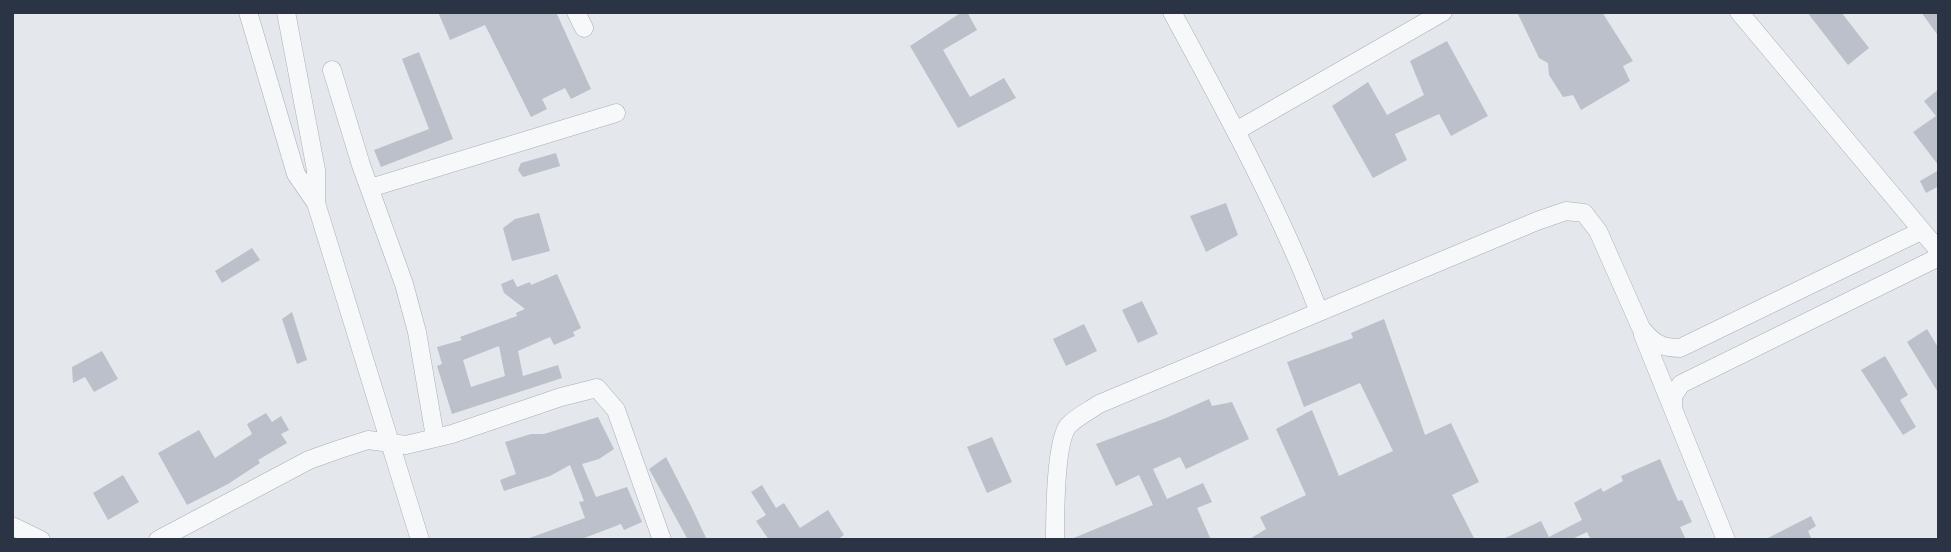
<!DOCTYPE html>
<html>
<head>
<meta charset="utf-8">
<style>
  body { margin:0 }
  #map { position:relative; width:1951px; height:552px; overflow:hidden; background:#e4e7ec; font-family:"Space Grotesk",sans-serif }
  canvas { display:block }
  .frame { position:absolute; inset:0; border:14px solid #2b3445; pointer-events:none }
</style>
</head>
<body>
<div id="map">
<canvas width="1951" height="552"></canvas>
<div class="frame"></div>
</div>
<script>
const context = document.querySelector('canvas').getContext('2d');
context.lineJoin = 'round';
function fillPath(path, color) { context.fillStyle = color; context.fill(path, 'evenodd'); }
function trace(path, color, width, dash) { context.strokeStyle = color; context.lineWidth = width; context.lineCap = dash ? 'butt' : 'round'; context.setLineDash(dash || []); context.stroke(path); }
fillPath(new Path2D(`
  M 438,12 L 556,12 L 591,89 L 571,99 L 565,88 L 542,99 L 547,109 L 531,117 L 485,25 L 450,40 Z
  M 962,12 L 967,12 L 977,30 L 943,50 L 970,97 L 1004,78 L 1016,98 L 958,128 L 910,46 Z
  M 1517,12 L 1602,12 L 1633,61 L 1623,66 L 1630,81 L 1581,110 L 1573,95 L 1563,97 L 1549,75 L 1548,63 L 1539,58 Z
  M 1807,12 L 1841,12 L 1869,48 L 1848,65 Z
  M 1921,12 L 1939,12 L 1939,37 Z
  M 1447,41 L 1488,116 L 1451,136 L 1439,114 L 1395,134 L 1407,160 L 1373,178 L 1332,106 L 1368,82 L 1387,115 L 1424,95 L 1410,61 Z
  M 419,52 L 453,139 L 381,167 L 374,150 L 429,129 L 402,59 Z
  M 1939,89 L 1939,166 L 1913,132 L 1936,116 L 1924,101 Z
  M 556,153 L 560,166 L 523,177 L 518,170 L 521,163 Z
  M 1939,170 L 1939,186 L 1926,193 L 1920,181 Z
  M 1226,203 L 1238,235 L 1206,252 L 1190,216 Z
  M 539,213 L 550,251 L 512,261 L 503,228 L 515,219 Z
  M 252,248 L 260,260 L 222,283 L 215,271 Z
  M 557,274 L 581,328 L 573,332 L 575,336 L 554,345 L 550,337 L 518,351 L 523,376 L 558,365 L 562,378 L 452,414 L 437,366 L 442,364 L 437,347 L 462,340 L 460,337 L 517,316 L 516,313 L 525,309 L 504,293 L 501,284 L 513,279 L 517,287 L 530,282 L 531,285 ZM 499,346 L 505,376 L 471,387 L 463,360 Z
  M 1142,301 L 1158,334 L 1138,343 L 1122,310 Z
  M 292,312 L 307,360 L 297,364 L 282,319 Z
  M 1384,319 L 1425,435 L 1451,423 L 1479,482 L 1452,495 L 1475,540 L 1248,540 L 1266,529 L 1260,517 L 1306,495 L 1276,429 L 1312,410 L 1339,476 L 1393,451 L 1360,383 L 1304,407 L 1287,362 L 1353,338 L 1351,333 Z
  M 1084,324 L 1097,351 L 1066,366 L 1053,339 Z
  M 1927,329 L 1939,349 L 1939,394 L 1907,342 Z
  M 102,351 L 118,379 L 94,392 L 85,377 L 73,383 L 72,367 Z
  M 1885,356 L 1908,395 L 1900,400 L 1916,427 L 1903,435 L 1861,370 Z
  M 1209,399 L 1212,406 L 1232,402 L 1249,439 L 1186,469 L 1180,457 L 1153,469 L 1167,499 L 1203,483 L 1212,502 L 1197,508 L 1211,540 L 1069,540 L 1153,505 L 1139,475 L 1116,486 L 1096,444 L 1166,418 Z
  M 266,413 L 272,422 L 281,416 L 289,430 L 281,434 L 287,443 L 258,460 L 260,463 L 228,484 L 187,505 L 158,453 L 199,430 L 215,458 L 252,434 L 247,424 Z
  M 598,417 L 614,449 L 599,459 L 582,464 L 596,497 L 627,487 L 642,522 L 624,530 L 621,524 L 579,540 L 524,540 L 585,518 L 579,502 L 584,501 L 570,465 L 550,476 L 504,491 L 500,480 L 516,474 L 505,442 L 531,434 L 544,434 Z
  M 992,437 L 1012,482 L 987,493 L 967,447 Z
  M 666,457 L 690,504 L 707,540 L 688,540 L 649,469 Z
  M 1660,459 L 1678,501 L 1682,500 L 1692,522 L 1680,527 L 1686,540 L 1591,540 L 1587,532 L 1570,540 L 1501,540 L 1541,521 L 1549,537 L 1582,520 L 1574,503 L 1601,488 L 1603,492 L 1623,481 L 1621,476 Z
  M 123,475 L 139,502 L 108,520 L 93,493 Z
  M 762,485 L 776,508 L 784,503 L 800,528 L 828,510 L 844,535 L 837,540 L 769,540 L 756,521 L 766,515 L 751,492 Z
  M 1811,516 L 1816,526 L 1808,531 L 1812,540 L 1764,540 Z`), '#bbc0ca');
const minor = new Path2D(`
  M 248,12 L 296,174 L 316,203 L 420,540
  M 286,12 L 316,170 L 316,203
  M 576,12 L 584,28
  M 1172,12 C 1225,110 1279,208 1319,312
  M 1739,12 L 1939,251
  M 332,70 L 361,165 L 404,284 L 417,332 L 435,437
  M 1236,131 L 1443,12
  M 370,188 L 616,113
  M 1643,335 L 1673,409
  M 12,526 L 41,540
  M 158,540 L 309,460 L 340,449 L 368,440 L 406,445 L 452,434 L 561,397 L 597,388 L 616,410 L 662,540
  M 1055,540 C 1055,517 1055,443 1068,426 C 1076,417 1089,411 1099,404 L 1537,221 L 1566,211 L 1584,213 L 1598,231 L 1641,328 C 1653,343 1661,348 1680,348 L 1921,231
  M 1726,540 L 1673,409 L 1673,396 L 1681,384 L 1939,257`);
trace(minor, '#a9aeb7', 19);
trace(minor, '#f7f8fa', 18);
</script>
</body>
</html>
